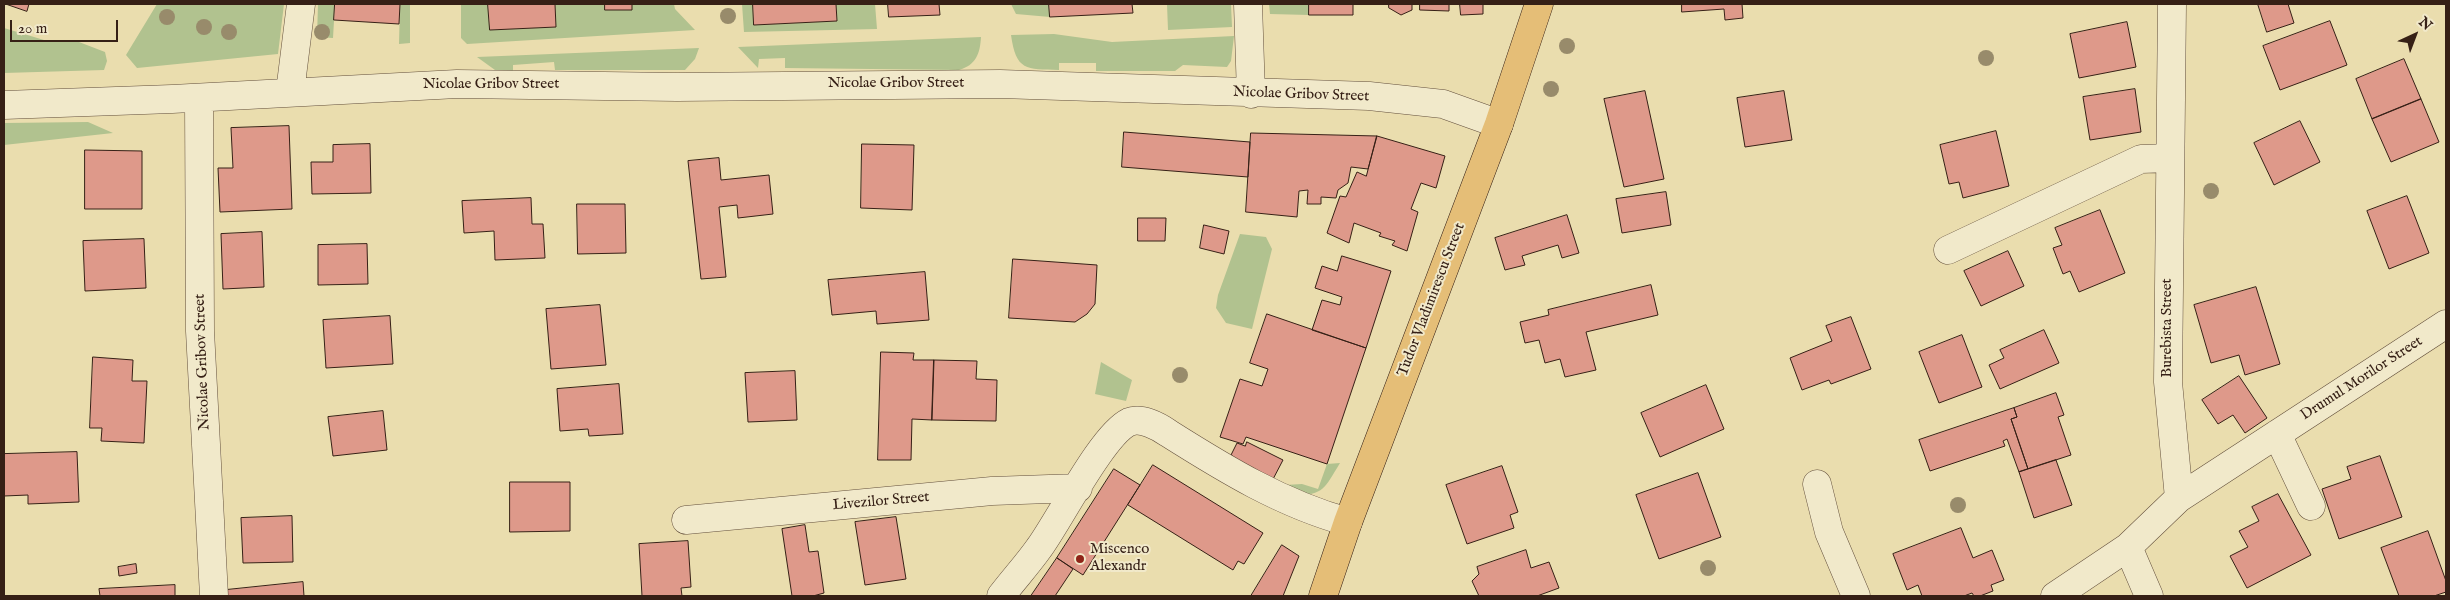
<!DOCTYPE html>
<html>
<head>
<meta charset="utf-8">
<style>
  body { margin:0 }
  #map { position:relative; width:2450px; height:600px; overflow:hidden; background:#eaddae; font-family:"IM FELL English",serif }
  canvas { display:block }
  .frame { position:absolute; inset:0; border:5px solid #362016; pointer-events:none }
  .north { position:absolute; left:2390px; top:10px; width:50px; height:50px; -webkit-text-stroke:4px #f1e9ca; paint-order:stroke; rotate:43deg; font-size:14px; font-weight:700; line-height:20px; text-align:center; color:#362016 }
  .north::after { content:''; display:block; margin:auto; width:18px; height:22px; background:#362016; clip-path:polygon(50% 0,100% 100%,50% 72%,0 100%) }
  .scale { position:absolute; left:10px; top:20px; width:108px; height:22px; box-sizing:border-box; border:2px solid #362016; border-top:0; padding-left:6px; font-size:15px; line-height:18px; white-space:nowrap; color:#362016; -webkit-text-stroke:4px #f1e9ca; paint-order:stroke }
</style>
</head>
<body>
<div id="map">
<canvas width="2450" height="600"></canvas>
<div class="frame"></div>
<div class="north">N</div>
<div class="scale">20 m</div>
</div>
<script>
const context = document.querySelector('canvas').getContext('2d');
context.lineJoin = 'round';
function fillPath(path, color) { context.fillStyle = color; context.fill(path, 'evenodd'); }
function trace(path, color, width, dash) { context.strokeStyle = color; context.lineWidth = width; context.lineCap = dash ? 'butt' : 'round'; context.setLineDash(dash || []); context.stroke(path); }
function write(font, color, halo, rows, align = 'center') {
  context.font = font + ' "IM FELL English",serif'; context.lineWidth = 4; context.setLineDash([]); context.textBaseline = 'middle'; context.strokeStyle = halo; context.fillStyle = color; for (const [text, x, y, turn = 0] of rows) {
    context.save(); context.translate(x, y); context.rotate((+turn || 0) * Math.PI / 180); context.textAlign = isNaN(turn) ? turn : align; if (halo) context.strokeText(text, 0, 0); context.fillText(text, 0, 0); context.restore();
  }
}
fillPath(new Path2D(`
  M 157,4 L 284,4 L 278,54 L 137,68 L 126,55 Z
  M 318,4 L 335,4 L 333,38 L 317,37 Z
  M 400,4 L 410,4 L 410,43 L 399,44 Z
  M 461,4 L 488,4 L 490,30 L 556,27 L 555,4 L 674,4 L 675,9 L 695,30 L 467,44 L 461,38 Z
  M 742,4 L 753,4 L 754,25 L 837,21 L 836,4 L 875,4 L 877,29 L 744,32 Z
  M 1011,4 L 1049,4 L 1050,17 L 1016,14 Z
  M 1167,4 L 1231,4 L 1232,27 L 1168,30 Z
  M 1269,4 L 1309,4 L 1309,15 L 1270,14 Z
  M 4,28 L 44,40 L 79,42 L 105,52 L 107,61 L 104,70 L 4,73 Z
  M 1054,34 L 1112,42 L 1234,36 L 1231,61 L 1227,67 L 1183,65 L 1175,71 L 1096,71 L 1096,63 L 1059,63 L 1059,70 C 1026,69 1016,71 1011,35 Z
  M 981,37 C 980,54 976,65 959,70 L 785,68 L 785,58 L 759,59 L 758,68 L 738,47 Z
  M 699,48 L 695,59 L 685,70 L 555,70 L 554,62 L 513,65 L 513,73 L 495,70 L 477,57 Z
  M 88,122 L 113,133 L 4,145 L 4,123 Z
  M 1240,234 L 1266,237 L 1272,249 L 1252,329 L 1226,323 L 1216,308 L 1218,295 Z
  M 1101,362 L 1132,380 L 1126,401 L 1095,394 Z
  M 1340,463 C 1324,489 1325,494 1294,496 L 1285,485 L 1302,484 L 1318,489 L 1327,464 Z`), '#b1c28f');
const building = new Path2D(`
  M 6,4 L 29,4 L 27,11 Z
  M 335,4 L 400,4 L 399,24 L 334,20 Z
  M 488,4 L 555,4 L 556,27 L 490,30 Z
  M 605,4 L 632,4 L 632,10 L 605,10 Z
  M 753,4 L 836,4 L 837,21 L 754,25 Z
  M 888,4 L 939,4 L 940,15 L 889,17 Z
  M 1049,4 L 1132,4 L 1133,13 L 1050,17 Z
  M 1309,4 L 1353,4 L 1353,15 L 1309,15 Z
  M 1389,4 L 1412,4 L 1412,10 L 1401,15 L 1389,8 Z
  M 1420,4 L 1449,4 L 1449,11 L 1420,10 Z
  M 1460,4 L 1483,4 L 1483,14 L 1461,15 Z
  M 1682,4 L 1742,4 L 1743,18 L 1725,20 L 1724,9 L 1682,12 Z
  M 2258,4 L 2288,4 L 2294,23 L 2267,32 Z
  M 2330,21 L 2347,65 L 2280,90 L 2263,46 Z
  M 2127,22 L 2136,67 L 2079,78 L 2070,34 Z
  M 2404,59 L 2421,99 L 2372,119 L 2356,79 Z
  M 2135,89 L 2141,132 L 2090,140 L 2083,97 Z
  M 1645,91 L 1664,179 L 1624,187 L 1604,99 Z
  M 1784,91 L 1792,140 L 1745,147 L 1737,98 Z
  M 2421,99 L 2439,142 L 2391,162 L 2372,119 Z
  M 2300,121 L 2320,162 L 2274,185 L 2254,143 Z
  M 289,126 L 292,209 L 220,212 L 218,168 L 233,168 L 231,128 Z
  M 1996,131 L 2009,186 L 1963,198 L 1959,182 L 1949,184 L 1940,145 Z
  M 1124,132 L 1250,142 L 1248,177 L 1122,167 Z
  M 1251,133 L 1377,136 L 1368,169 L 1351,167 L 1348,183 L 1338,190 L 1336,198 L 1321,197 L 1321,204 L 1307,204 L 1308,190 L 1299,191 L 1297,217 L 1246,212 Z
  M 1377,136 L 1445,156 L 1436,188 L 1421,183 L 1411,209 L 1418,212 L 1407,251 L 1392,245 L 1395,241 L 1379,236 L 1381,233 L 1354,223 L 1349,243 L 1327,233 L 1340,196 L 1346,197 L 1357,172 L 1366,176 Z
  M 370,144 L 371,193 L 312,194 L 311,162 L 333,162 L 333,145 Z
  M 862,144 L 914,145 L 912,210 L 861,208 Z
  M 85,150 L 142,151 L 142,209 L 85,209 Z
  M 719,158 L 721,180 L 769,175 L 773,214 L 738,218 L 737,205 L 719,207 L 726,277 L 701,279 L 688,161 Z
  M 1666,192 L 1671,225 L 1622,233 L 1616,199 Z
  M 2407,196 L 2429,253 L 2389,269 L 2367,211 Z
  M 531,198 L 532,224 L 543,224 L 545,258 L 495,260 L 494,231 L 464,233 L 462,201 Z
  M 577,204 L 625,204 L 626,253 L 578,254 Z
  M 2100,210 L 2125,273 L 2079,292 L 2070,271 L 2063,274 L 2053,248 L 2062,245 L 2055,228 Z
  M 1567,215 L 1579,253 L 1562,258 L 1558,245 L 1522,256 L 1525,265 L 1505,270 L 1495,238 Z
  M 1138,218 L 1166,218 L 1165,241 L 1138,241 Z
  M 1204,225 L 1229,231 L 1224,254 L 1200,248 Z
  M 262,232 L 264,287 L 223,289 L 221,234 Z
  M 144,239 L 146,288 L 85,291 L 83,241 Z
  M 367,244 L 368,284 L 318,285 L 318,245 Z
  M 2008,251 L 2024,286 L 1981,306 L 1964,271 Z
  M 1342,256 L 1391,271 L 1366,348 L 1312,330 L 1322,300 L 1340,305 L 1342,297 L 1315,288 L 1322,266 L 1337,271 Z
  M 1013,259 L 1097,265 L 1095,304 L 1087,314 L 1075,322 L 1009,318 Z
  M 925,272 L 929,320 L 877,324 L 876,311 L 832,315 L 828,280 Z
  M 1651,285 L 1658,315 L 1586,332 L 1596,370 L 1565,377 L 1560,359 L 1545,363 L 1539,340 L 1525,343 L 1520,322 L 1549,315 L 1548,310 Z
  M 2256,287 L 2280,364 L 2245,375 L 2239,355 L 2211,363 L 2194,305 Z
  M 600,305 L 606,365 L 551,369 L 546,309 Z
  M 1267,314 L 1366,348 L 1327,464 L 1246,437 L 1243,444 L 1220,437 L 1240,379 L 1262,386 L 1268,369 L 1250,363 Z
  M 390,316 L 393,364 L 326,368 L 323,320 Z
  M 1851,317 L 1871,369 L 1831,384 L 1829,380 L 1802,390 L 1790,358 L 1832,341 L 1826,326 Z
  M 2044,330 L 2059,363 L 2000,389 L 1989,365 L 2004,358 L 2000,350 Z
  M 1962,335 L 1982,387 L 1939,403 L 1919,352 Z
  M 881,352 L 914,353 L 913,360 L 934,360 L 932,420 L 912,419 L 911,460 L 878,460 Z
  M 93,357 L 133,360 L 132,381 L 147,381 L 144,443 L 101,441 L 102,428 L 90,428 Z
  M 934,360 L 977,361 L 976,379 L 997,380 L 996,421 L 932,420 Z
  M 795,371 L 797,420 L 748,422 L 745,373 Z
  M 2239,376 L 2267,418 L 2245,433 L 2233,415 L 2218,424 L 2202,400 Z
  M 619,384 L 623,434 L 589,436 L 588,429 L 560,431 L 557,389 Z
  M 1706,385 L 1724,429 L 1660,457 L 1641,413 Z
  M 2056,393 L 2064,415 L 2058,417 L 2071,455 L 2028,469 L 2011,419 L 2017,417 L 2014,408 Z
  M 2014,408 L 2017,417 L 2011,419 L 2028,469 L 2019,472 L 2007,439 L 2003,441 L 2005,446 L 1930,471 L 1919,440 Z
  M 383,411 L 387,450 L 333,456 L 328,417 Z
  M 1247,442 L 1283,460 L 1271,483 L 1231,455 L 1237,443 L 1245,446 Z
  M 77,452 L 79,502 L 28,504 L 28,495 L 4,496 L 4,454 Z
  M 2380,456 L 2402,517 L 2339,539 L 2322,489 L 2351,479 L 2347,467 Z
  M 2056,460 L 2072,505 L 2034,518 L 2019,472 Z
  M 1153,465 L 1263,533 L 1244,564 L 1238,561 L 1233,570 L 1128,505 Z
  M 1502,466 L 1518,512 L 1510,515 L 1514,528 L 1467,544 L 1446,485 Z
  M 1114,469 L 1140,485 L 1083,575 L 1057,558 Z
  M 1698,473 L 1721,537 L 1659,559 L 1636,495 Z
  M 510,482 L 570,482 L 570,531 L 510,532 Z
  M 2278,494 L 2311,555 L 2247,588 L 2230,556 L 2248,547 L 2239,531 L 2259,521 L 2252,507 Z
  M 292,516 L 293,562 L 243,563 L 241,518 Z
  M 896,517 L 906,579 L 865,585 L 855,522 Z
  M 805,525 L 809,552 L 818,551 L 824,593 L 813,596 L 792,596 L 782,529 Z
  M 1961,528 L 1973,558 L 1992,550 L 2004,580 L 1991,585 L 1993,591 L 1980,596 L 1974,596 L 1972,593 L 1964,596 L 1922,596 L 1918,585 L 1907,590 L 1893,554 Z
  M 2428,531 L 2446,581 L 2446,592 L 2434,596 L 2399,596 L 2381,548 Z
  M 688,541 L 691,587 L 681,588 L 682,596 L 642,596 L 639,544 Z
  M 1282,545 L 1299,556 L 1283,596 L 1251,596 Z
  M 1526,550 L 1531,568 L 1549,562 L 1559,588 L 1537,596 L 1479,596 L 1472,581 L 1479,574 L 1477,567 Z
  M 1057,558 L 1073,569 L 1055,596 L 1031,596 Z
  M 136,564 L 137,573 L 119,576 L 118,567 Z
  M 303,582 L 304,596 L 227,596 L 226,590 Z
  M 175,585 L 175,596 L 100,596 L 99,589 Z`);
fillPath(building, '#de998a');
trace(building, '#362016', 1);
const minor = new Path2D(`
  M 1248,4 L 1251,94
  M 2172,4 L 2168,382 L 2179,498
  M 290,92 L 301,4
  M 199,98 L 200,331 L 214,596
  M 4,105 L 172,99 L 457,84 L 677,87 L 1000,84 L 1369,96 L 1443,104 L 1499,124
  M 1948,250 L 2141,159 L 2170,158
  M 2277,434 L 2311,506
  M 1817,484 L 1829,532 L 1856,596
  M 686,520 L 992,491 L 1078,488
  M 2128,547 L 2149,596
  M 1001,596 C 1013,580 1027,565 1039,548 C 1059,521 1102,435 1129,422 C 1141,417 1158,426 1168,433 C 1225,469 1282,504 1348,522
  M 2055,596 L 2128,547 L 2179,498 L 2446,324`);
const major = new Path2D(`
  M 1323,596 L 1348,522 L 1499,124 L 1539,4`);
trace(minor, '#634f3c', 29);
trace(major, '#362016', 29);
trace(minor, '#f1e9ca', 28);
trace(major, '#e5be77', 28);
context.fillStyle = '#988b6b';
for (const [x, y] of [
  [728,16],
  [167,17],
  [204,27],
  [229,32],
  [322,32],
  [1567,46],
  [1986,58],
  [1551,89],
  [2211,191],
  [1180,375],
  [1958,505],
  [1708,568]
]) { context.beginPath(); context.arc(x, y, 8, 0, 2 * Math.PI); context.fill(); }
for (const [x, y, r, color] of [
  [1080,559,5,"#8f2418"]
]) { const dot = new Path2D(); dot.arc(x, y, r, 0, 2 * Math.PI); context.fillStyle = color; context.fill(dot); trace(dot, '#f1e9ca', 2); }
write('15px', '#362016', '#f1e9ca', [
  ["Nicolae Gribov Street",896,84],
  ["Nicolae Gribov Street",491,85],
  ["Nicolae Gribov Street",1301,95,2],
  ["Tudor Vladimirescu Street",1432,300,-69],
  ["Burebista Street",2168,328,-90],
  ["Nicolae Gribov Street",203,362,-92],
  ["Drumul Morilor Street",2362,379,-33],
  ["Livezilor Street",881,502,-5]
]);
write('15px', '#362016', '#f1e9ca', [
  ["Miscenco",1090,550],
  ["Alexandr",1090,567]
], 'left');
</script>
</body>
</html>
